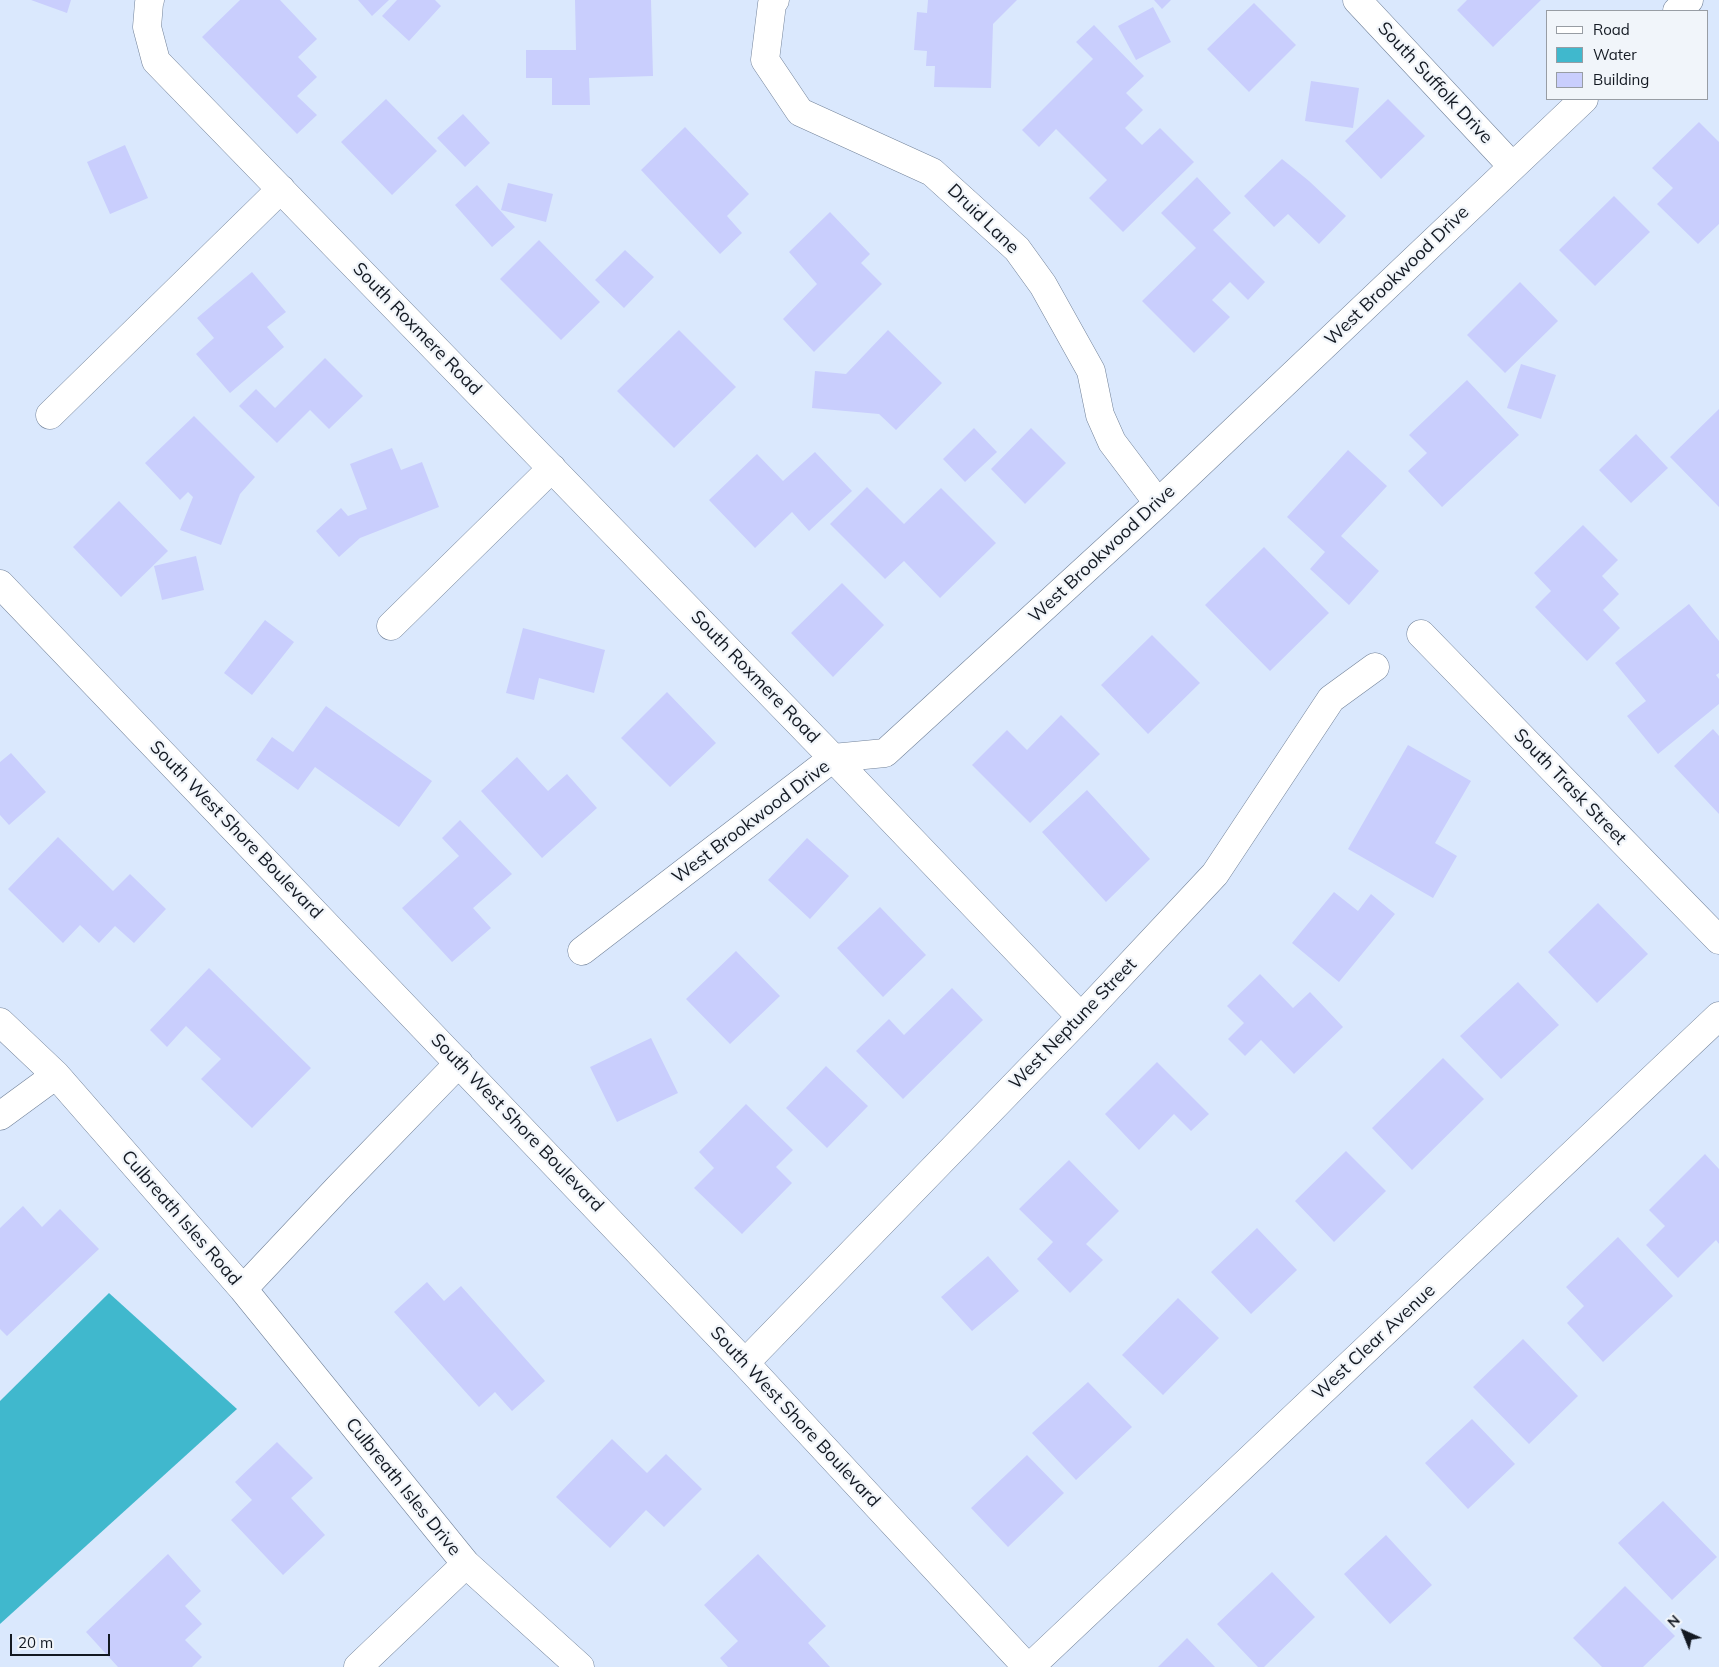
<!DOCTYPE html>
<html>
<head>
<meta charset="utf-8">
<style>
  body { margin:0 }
  #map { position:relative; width:1719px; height:1667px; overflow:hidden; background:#dae8fd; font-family:Mulish,sans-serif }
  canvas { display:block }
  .legend { position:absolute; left:1546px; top:10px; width:162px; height:90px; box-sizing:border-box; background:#f1f5fa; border:1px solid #989da4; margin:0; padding:6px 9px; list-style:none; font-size:15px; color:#131922 }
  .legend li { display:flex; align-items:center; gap:10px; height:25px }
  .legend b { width:25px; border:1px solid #989da4 }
  .north { position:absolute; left:1659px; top:1607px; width:50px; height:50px; -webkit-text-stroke:4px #f1f5fa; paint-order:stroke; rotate:316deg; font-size:14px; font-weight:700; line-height:20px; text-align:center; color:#131922 }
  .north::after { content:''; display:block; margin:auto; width:18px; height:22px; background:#131922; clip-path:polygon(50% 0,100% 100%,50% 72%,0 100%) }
  .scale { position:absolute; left:10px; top:1634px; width:100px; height:22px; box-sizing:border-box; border:2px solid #131922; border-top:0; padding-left:6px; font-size:15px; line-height:18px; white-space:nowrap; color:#131922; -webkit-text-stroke:4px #f1f5fa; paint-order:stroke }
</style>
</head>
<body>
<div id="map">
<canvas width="1719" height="1667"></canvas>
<ul class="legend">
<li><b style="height:6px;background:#fff"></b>Road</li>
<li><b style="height:14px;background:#40b8cd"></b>Water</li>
<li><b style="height:14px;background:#c9cefd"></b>Building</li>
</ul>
<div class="north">N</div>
<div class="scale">20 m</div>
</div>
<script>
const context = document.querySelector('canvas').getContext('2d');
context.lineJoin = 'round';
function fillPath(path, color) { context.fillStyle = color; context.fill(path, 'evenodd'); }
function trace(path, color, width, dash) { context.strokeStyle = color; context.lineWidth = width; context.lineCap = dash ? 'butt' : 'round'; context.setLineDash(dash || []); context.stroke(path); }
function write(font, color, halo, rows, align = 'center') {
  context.font = font + ' Mulish,sans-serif'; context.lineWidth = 4.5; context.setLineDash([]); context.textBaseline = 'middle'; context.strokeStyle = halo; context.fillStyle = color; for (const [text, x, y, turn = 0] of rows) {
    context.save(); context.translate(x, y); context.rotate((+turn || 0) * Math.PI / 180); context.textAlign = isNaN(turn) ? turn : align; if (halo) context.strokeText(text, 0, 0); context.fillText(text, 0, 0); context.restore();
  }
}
fillPath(new Path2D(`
  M 109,1293 L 237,1409 L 0,1624 L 0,1401 Z`), '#40b8cd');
fillPath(new Path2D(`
  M 31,0 L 71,0 L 67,13 Z
  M 240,0 L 280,0 L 317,39 L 298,57 L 317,77 L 297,96 L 317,115 L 297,134 L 202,37 Z
  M 358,0 L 389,0 L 372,16 Z
  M 397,0 L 435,0 L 441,6 L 409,41 L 382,16 Z
  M 575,0 L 651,0 L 653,76 L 589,78 L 590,105 L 552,105 L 552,78 L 526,78 L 526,50 L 576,50 Z
  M 928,0 L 1017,0 L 993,24 L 991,88 L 934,87 L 935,66 L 926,66 L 927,51 L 914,50 L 917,12 L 927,13 Z
  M 1154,0 L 1171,0 L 1162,9 Z
  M 1467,0 L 1541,0 L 1493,47 L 1457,10 Z
  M 1254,3 L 1296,45 L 1249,92 L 1207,49 Z
  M 1153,7 L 1171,42 L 1136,60 L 1118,26 Z
  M 1094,25 L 1144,76 L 1126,93 L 1143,110 L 1125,128 L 1142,145 L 1160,128 L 1194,162 L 1123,232 L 1089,198 L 1107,180 L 1056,129 L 1039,147 L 1022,130 L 1093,59 L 1076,42 Z
  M 1311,81 L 1359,88 L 1353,128 L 1305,121 Z
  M 386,99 L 437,151 L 392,195 L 341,142 Z
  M 1388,99 L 1425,136 L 1381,179 L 1345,141 Z
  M 463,114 L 490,143 L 465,167 L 437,138 Z
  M 1699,122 L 1719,142 L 1719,224 L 1698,244 L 1657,204 L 1673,188 L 1652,168 Z
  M 685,127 L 749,194 L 727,216 L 742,233 L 720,254 L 641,170 Z
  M 125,145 L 148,198 L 110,214 L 87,162 Z
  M 1282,159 L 1309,181 L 1346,216 L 1319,244 L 1288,214 L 1274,227 L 1244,196 Z
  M 1197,177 L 1231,213 L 1213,230 L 1265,282 L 1248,300 L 1230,282 L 1212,300 L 1230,317 L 1194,353 L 1142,301 L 1196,248 L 1161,213 Z
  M 508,183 L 553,194 L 546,222 L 501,210 Z
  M 477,185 L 515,227 L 492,247 L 455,205 Z
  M 1614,196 L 1650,232 L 1595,286 L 1559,250 Z
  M 830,212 L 870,254 L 861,263 L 882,284 L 814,352 L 783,319 L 817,284 L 789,252 Z
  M 539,240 L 600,302 L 561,340 L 500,279 Z
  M 625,250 L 654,277 L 624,308 L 595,280 Z
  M 252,272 L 286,312 L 267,327 L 284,347 L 230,393 L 196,354 L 214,338 L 197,318 Z
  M 1520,282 L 1558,321 L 1505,373 L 1467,335 Z
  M 679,330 L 736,387 L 674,448 L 617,391 Z
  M 888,330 L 942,383 L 896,430 L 879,414 L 812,408 L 815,371 L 846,374 Z
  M 325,358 L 363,396 L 329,429 L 310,410 L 277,443 L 239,406 L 256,389 L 275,408 Z
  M 1521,364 L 1556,375 L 1541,419 L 1507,408 Z
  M 1467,380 L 1519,435 L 1442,507 L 1408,471 L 1427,453 L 1409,435 Z
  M 1719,409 L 1719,507 L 1670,457 Z
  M 194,416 L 255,477 L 240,494 L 221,545 L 180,530 L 193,497 L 188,492 L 180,500 L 145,463 Z
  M 974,428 L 997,452 L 965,482 L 943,459 Z
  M 1031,428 L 1066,463 L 1025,504 L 991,469 Z
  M 1636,434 L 1668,468 L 1631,503 L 1599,470 Z
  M 392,448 L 401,470 L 422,462 L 439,507 L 360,538 L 339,557 L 316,531 L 341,508 L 348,516 L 367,509 L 350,464 Z
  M 1348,450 L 1387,486 L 1341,536 L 1379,571 L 1349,605 L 1310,569 L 1325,552 L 1287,517 Z
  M 815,452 L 852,491 L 809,531 L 792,512 L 755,548 L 709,500 L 757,454 L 783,481 Z
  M 867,487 L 904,524 L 941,488 L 996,543 L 940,598 L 904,561 L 885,579 L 830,524 Z
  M 119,501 L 168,551 L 121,597 L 73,547 Z
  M 1583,525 L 1618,560 L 1602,576 L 1619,594 L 1603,610 L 1620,628 L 1587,661 L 1535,607 L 1551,591 L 1534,573 Z
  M 1264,547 L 1329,613 L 1270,671 L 1205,605 Z
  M 196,556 L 204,590 L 162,600 L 154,566 Z
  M 842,583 L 884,625 L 833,677 L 791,633 Z
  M 1689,604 L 1719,641 L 1719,673 L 1716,675 L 1719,679 L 1719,704 L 1658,754 L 1627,716 L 1646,701 L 1615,663 Z
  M 265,620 L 294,642 L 252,695 L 224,673 Z
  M 523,628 L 605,650 L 594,693 L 539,678 L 534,700 L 506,693 Z
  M 1152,635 L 1200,683 L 1148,734 L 1101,685 Z
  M 667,692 L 716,743 L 670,787 L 621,738 Z
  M 326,706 L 432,781 L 399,827 L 315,767 L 298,790 L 256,760 L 272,737 L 293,752 Z
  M 1061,715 L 1100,754 L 1030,823 L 972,765 L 1007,730 L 1027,750 Z
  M 1713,729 L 1719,736 L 1719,814 L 1674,766 Z
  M 1408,745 L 1471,781 L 1435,843 L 1457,856 L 1433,898 L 1348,849 Z
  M 11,753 L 46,792 L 9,825 L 0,815 L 0,762 Z
  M 517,757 L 548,791 L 567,774 L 597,808 L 542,858 L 481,791 Z
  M 1087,790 L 1150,859 L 1106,902 L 1042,832 Z
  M 460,820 L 512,874 L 473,908 L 491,928 L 452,962 L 402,908 L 459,856 L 442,838 Z
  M 58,837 L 113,891 L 130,874 L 166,909 L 134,943 L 115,926 L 99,943 L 80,925 L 63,943 L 8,889 Z
  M 807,838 L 849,876 L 810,919 L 768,880 Z
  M 1334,892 L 1358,911 L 1371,894 L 1395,914 L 1339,982 L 1292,943 Z
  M 1598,903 L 1648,954 L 1597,1003 L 1548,952 Z
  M 880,907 L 926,955 L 883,997 L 837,948 Z
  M 736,951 L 780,996 L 730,1044 L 686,999 Z
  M 209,968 L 311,1068 L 252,1128 L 201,1079 L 221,1059 L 186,1026 L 167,1047 L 150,1030 Z
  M 1260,974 L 1293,1008 L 1310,992 L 1343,1027 L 1294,1074 L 1261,1040 L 1245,1056 L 1228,1039 L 1244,1023 L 1227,1006 Z
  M 1518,982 L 1559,1025 L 1501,1079 L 1460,1036 Z
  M 952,988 L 983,1020 L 903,1099 L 856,1051 L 889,1019 L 904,1035 Z
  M 651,1038 L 678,1093 L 617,1122 L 590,1067 Z
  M 1443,1058 L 1484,1099 L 1412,1170 L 1372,1128 Z
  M 1157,1062 L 1209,1114 L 1191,1131 L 1174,1114 L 1139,1150 L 1105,1114 Z
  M 826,1066 L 868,1106 L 827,1148 L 786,1108 Z
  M 746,1104 L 793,1150 L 776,1167 L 792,1183 L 742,1234 L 694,1188 L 714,1168 L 699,1152 Z
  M 1346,1151 L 1386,1191 L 1334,1242 L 1295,1201 Z
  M 1705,1154 L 1719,1169 L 1719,1244 L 1716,1240 L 1678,1278 L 1646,1245 L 1665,1226 L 1649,1210 Z
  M 1069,1160 L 1119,1211 L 1086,1244 L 1103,1260 L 1070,1293 L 1037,1259 L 1053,1242 L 1019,1209 Z
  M 23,1206 L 42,1227 L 60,1209 L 99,1249 L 7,1336 L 0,1329 L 0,1228 Z
  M 1257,1228 L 1297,1270 L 1251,1314 L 1211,1272 Z
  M 1618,1237 L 1673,1296 L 1603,1362 L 1567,1323 L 1584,1306 L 1566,1287 Z
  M 988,1256 L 1019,1291 L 972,1331 L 941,1297 Z
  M 427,1282 L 444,1301 L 461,1286 L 545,1381 L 512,1411 L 495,1392 L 479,1407 L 394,1312 Z
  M 1178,1298 L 1219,1338 L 1163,1395 L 1122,1355 Z
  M 1523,1339 L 1578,1396 L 1529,1444 L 1473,1387 Z
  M 1088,1382 L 1132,1427 L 1076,1480 L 1032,1433 Z
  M 1472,1419 L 1515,1464 L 1468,1509 L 1425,1463 Z
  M 612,1439 L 647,1473 L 666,1454 L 702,1489 L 664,1527 L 646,1510 L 610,1548 L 556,1497 Z
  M 277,1442 L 313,1478 L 291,1498 L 325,1535 L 283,1575 L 231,1520 L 252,1500 L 235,1482 Z
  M 1027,1455 L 1064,1493 L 1008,1547 L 971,1508 Z
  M 1663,1501 L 1717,1557 L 1672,1600 L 1618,1543 Z
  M 1386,1535 L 1432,1585 L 1390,1624 L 1344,1574 Z
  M 168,1554 L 201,1591 L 185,1606 L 202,1624 L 185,1640 L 202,1657 L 192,1667 L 118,1667 L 86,1632 Z
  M 758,1554 L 826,1626 L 808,1643 L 830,1667 L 728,1667 L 720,1658 L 738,1641 L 704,1605 Z
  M 1272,1572 L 1315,1617 L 1264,1667 L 1258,1667 L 1217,1624 Z
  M 1625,1586 L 1675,1636 L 1643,1667 L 1602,1667 L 1573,1638 Z
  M 1187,1638 L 1215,1667 L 1158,1667 Z`), '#c9cefd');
const minor = new Path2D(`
  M 150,0 L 149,3 L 147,27 L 156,61 L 833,758 L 1081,1017
  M 775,0 L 772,4 L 765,60 L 800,112 L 932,172 L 1017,249 L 1043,285 L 1091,371 L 1100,415 L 1112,442 L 1158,503
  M 1357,0 L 1512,166
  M 1677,11 L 1689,0
  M 50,415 L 281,189
  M 0,584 L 745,1363 L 1027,1667
  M 391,626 L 552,468
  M 1421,634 L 1719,940
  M 582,951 L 833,758 L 885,753 L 1158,503 L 1584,99
  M 0,1022 L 56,1075 L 243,1289 L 466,1564 L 580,1667
  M 0,1116 L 56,1075
  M 243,1289 L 339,1187 L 459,1063
  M 745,1363 L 1081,1017 L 1215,874 L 1331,699 L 1375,667
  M 358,1667 L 466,1564
  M 1030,1667 L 1719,1016`);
trace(minor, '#728299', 29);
trace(minor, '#fff', 28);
write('18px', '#131922', '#f1f5fa', [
  ["South Suffolk Drive",1435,83,47],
  ["Druid Lane",983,219,44],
  ["West Brookwood Drive",1397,276,-44],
  ["South Roxmere Road",417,329,46],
  ["West Brookwood Drive",1102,554,-43],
  ["South Roxmere Road",755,677,46],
  ["South Trask Street",1570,787,46],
  ["West Brookwood Drive",751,822,-37],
  ["South West Shore Boulevard",236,830,46],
  ["West Neptune Street",1073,1024,-46],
  ["South West Shore Boulevard",517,1123,46],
  ["Culbreath Isles Road",181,1218,49],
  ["West Clear Avenue",1374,1342,-43],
  ["South West Shore Boulevard",795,1417,47],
  ["Culbreath Isles Drive",403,1487,51]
]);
</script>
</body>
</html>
